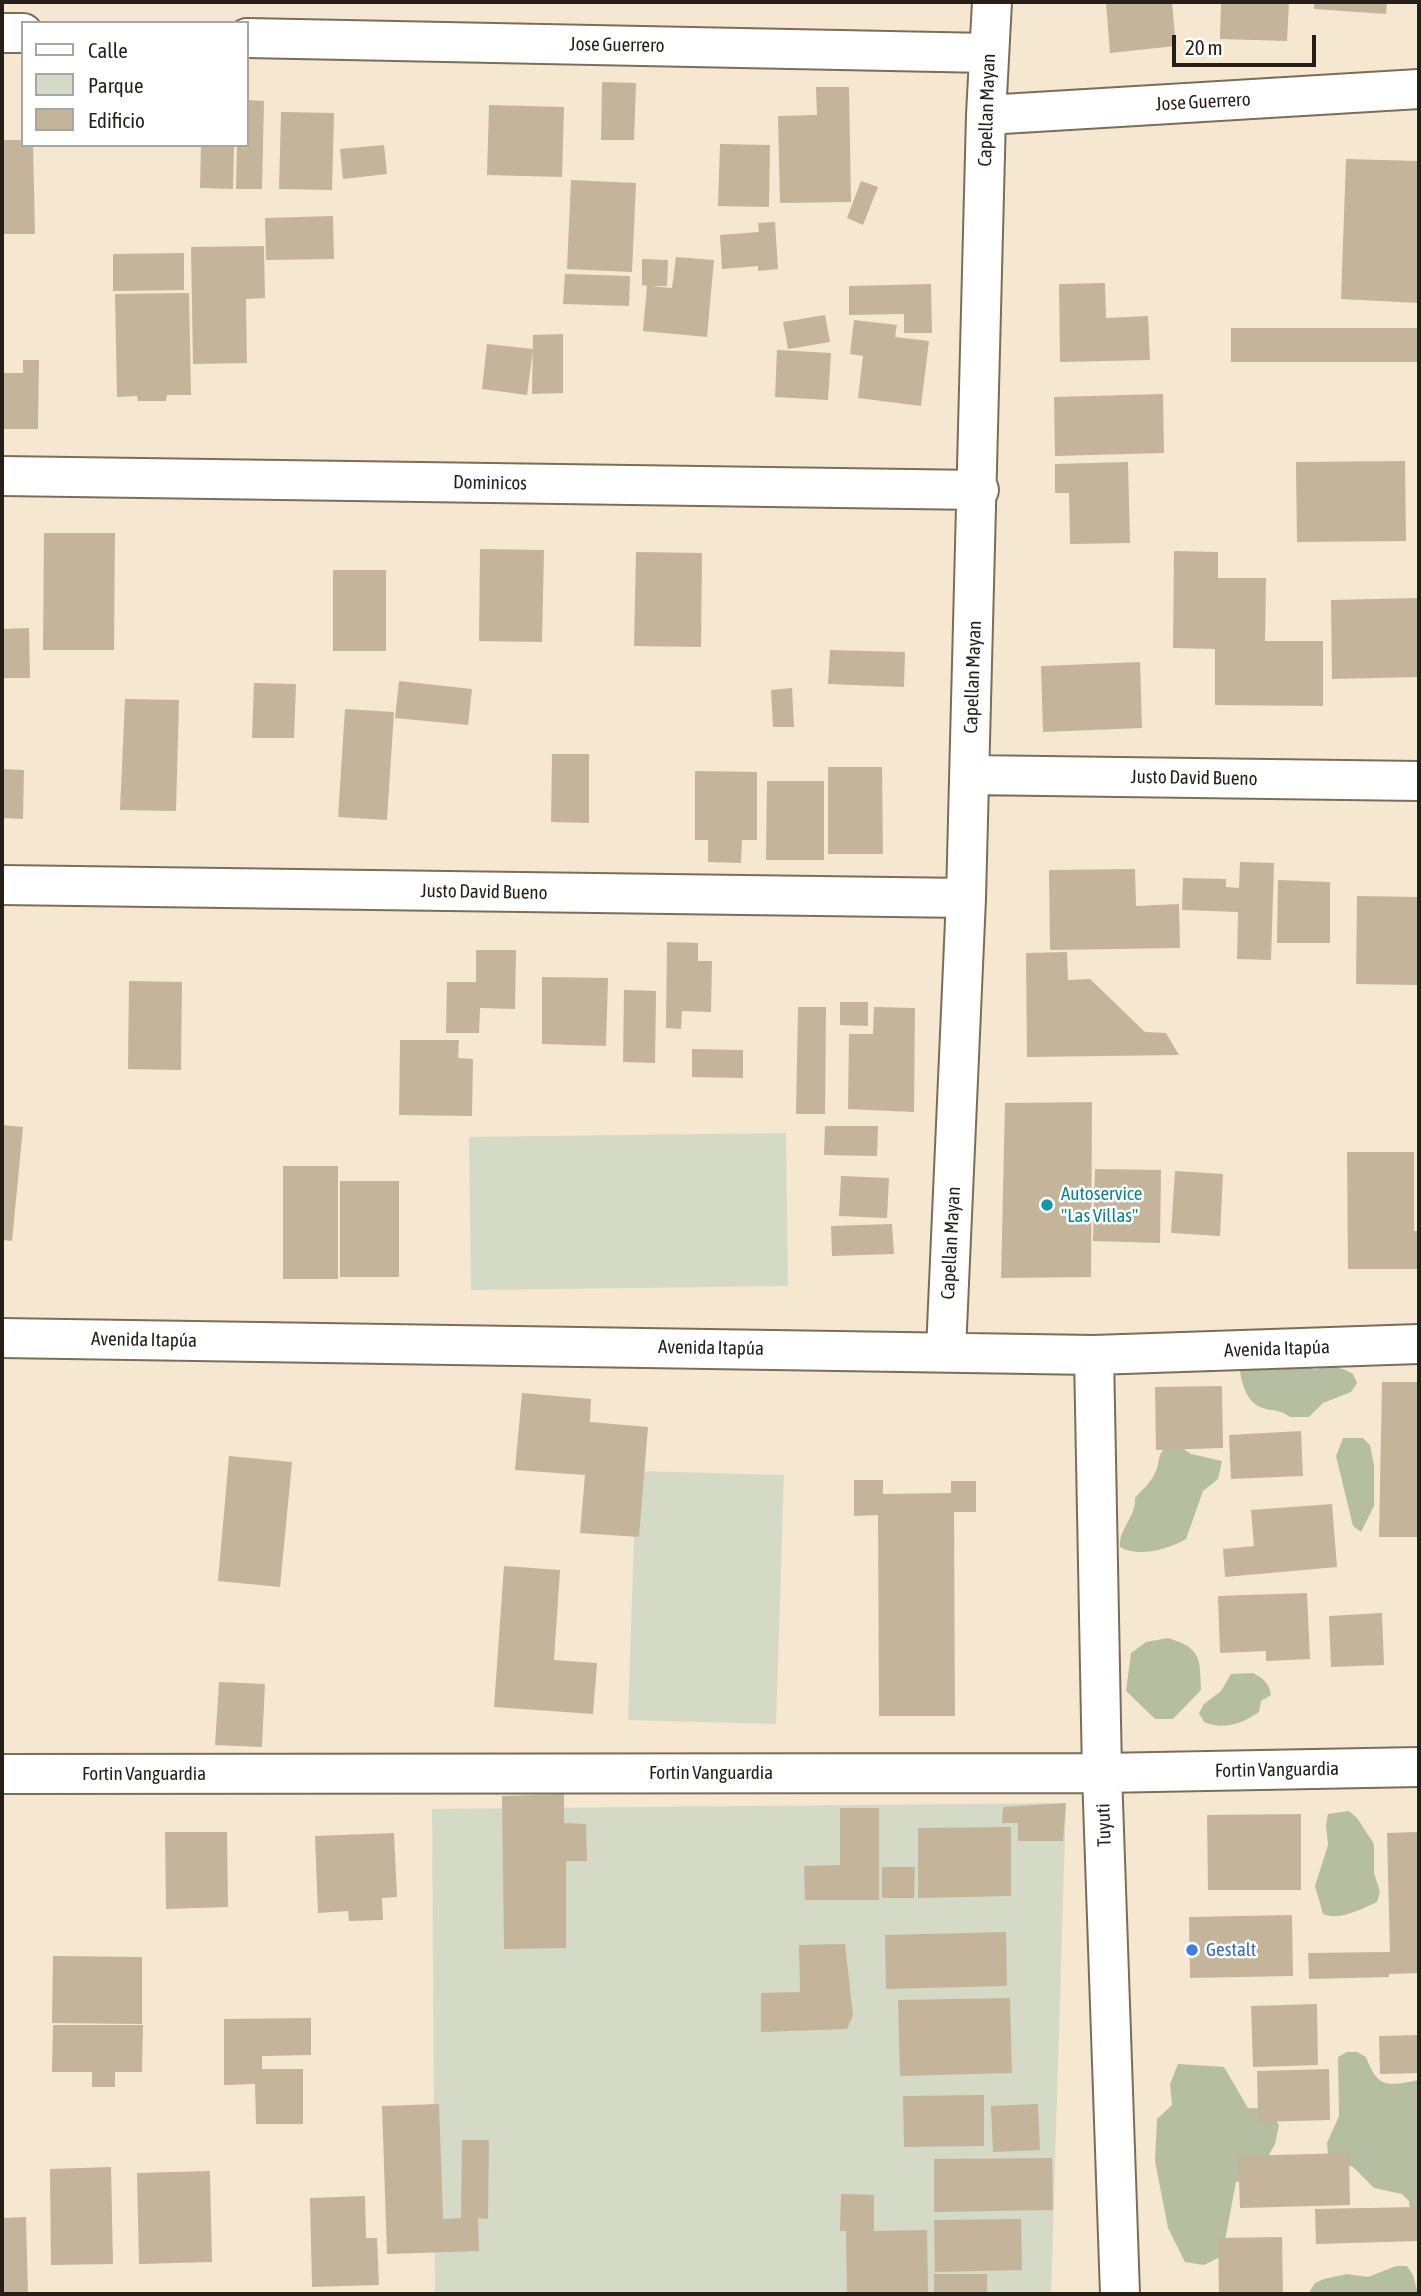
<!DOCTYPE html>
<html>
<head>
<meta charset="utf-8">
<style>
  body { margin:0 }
  #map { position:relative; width:1421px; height:2296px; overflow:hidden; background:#f6e7d0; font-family:"Asap Condensed",sans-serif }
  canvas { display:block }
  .frame { position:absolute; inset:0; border:4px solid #251f17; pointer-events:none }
  .legend { position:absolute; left:21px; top:21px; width:228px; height:126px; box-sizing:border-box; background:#fff; border:2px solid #a8a5a2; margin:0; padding:9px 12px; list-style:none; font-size:21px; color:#251f17 }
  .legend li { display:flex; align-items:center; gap:14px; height:35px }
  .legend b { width:35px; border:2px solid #a8a5a2 }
  .scale { position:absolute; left:1172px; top:35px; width:144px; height:32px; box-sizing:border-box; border:4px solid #251f17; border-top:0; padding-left:9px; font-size:21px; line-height:24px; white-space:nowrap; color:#251f17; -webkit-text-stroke:5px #fff; paint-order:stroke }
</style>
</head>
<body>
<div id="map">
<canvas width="1421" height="2296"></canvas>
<div class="frame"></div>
<ul class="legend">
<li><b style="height:9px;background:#fff"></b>Calle</li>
<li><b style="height:19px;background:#d4dac6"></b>Parque</li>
<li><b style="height:19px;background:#c4b49a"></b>Edificio</li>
</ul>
<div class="scale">20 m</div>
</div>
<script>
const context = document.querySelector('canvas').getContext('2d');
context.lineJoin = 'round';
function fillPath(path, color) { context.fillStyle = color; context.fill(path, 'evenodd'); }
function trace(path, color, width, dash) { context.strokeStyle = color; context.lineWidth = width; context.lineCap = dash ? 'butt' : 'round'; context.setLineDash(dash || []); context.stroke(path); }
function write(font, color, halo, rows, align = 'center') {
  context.font = font + ' "Asap Condensed",sans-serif'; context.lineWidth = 5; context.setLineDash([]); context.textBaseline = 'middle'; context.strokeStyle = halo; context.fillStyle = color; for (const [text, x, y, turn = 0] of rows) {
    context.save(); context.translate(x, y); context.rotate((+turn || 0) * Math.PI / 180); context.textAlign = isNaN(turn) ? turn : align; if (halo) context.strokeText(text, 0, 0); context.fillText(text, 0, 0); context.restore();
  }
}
fillPath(new Path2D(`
  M 786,1133 L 788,1286 L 471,1290 L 469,1137 Z
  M 636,1471 L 784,1475 L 776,1724 L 628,1720 Z
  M 1066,1803 L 1051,2294 L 435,2294 L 432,1809 Z`), '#d4dac6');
fillPath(new Path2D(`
  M 1285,1340 L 1314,1370 C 1328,1365 1341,1366 1353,1374 L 1357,1383 L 1351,1392 L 1323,1403 L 1309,1417 L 1290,1417 C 1278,1408 1272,1412 1260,1407 C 1240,1398 1239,1365 1238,1348 Z
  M 1343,1438 L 1363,1438 L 1370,1445 L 1374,1465 L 1374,1506 L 1361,1532 L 1353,1526 L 1336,1456 Z
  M 1175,1443 L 1191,1454 L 1222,1461 L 1218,1479 L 1203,1491 L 1186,1539 C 1169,1549 1138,1558 1120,1547 C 1119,1527 1136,1518 1135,1498 C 1141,1491 1150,1483 1154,1475 C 1163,1460 1153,1451 1175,1443 Z
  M 1168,1638 C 1201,1648 1200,1658 1201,1690 L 1173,1719 L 1155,1719 L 1126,1691 L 1131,1653 L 1146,1642 Z
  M 1253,1673 C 1264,1679 1269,1683 1271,1695 L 1261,1701 L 1259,1712 C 1242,1724 1223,1730 1204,1722 L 1199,1713 L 1204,1704 L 1221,1691 L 1231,1674 Z
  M 1349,1811 L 1357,1818 L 1374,1844 L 1374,1873 L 1380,1892 L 1377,1902 C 1361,1909 1340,1921 1323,1914 L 1315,1886 L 1328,1845 L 1326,1825 L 1328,1814 Z
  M 1347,2052 L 1357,2052 L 1366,2057 C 1378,2089 1387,2086 1419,2080 L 1419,2230 L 1411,2221 L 1409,2201 L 1402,2194 L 1374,2188 L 1353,2167 L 1334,2160 L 1328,2154 L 1327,2143 L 1339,2116 L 1338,2057 Z
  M 1178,2064 L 1224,2067 L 1248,2108 L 1268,2109 L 1279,2125 L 1275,2144 L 1256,2179 L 1236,2182 L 1222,2256 L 1204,2265 L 1185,2262 L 1168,2228 L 1155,2161 L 1157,2119 L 1172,2105 L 1170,2084 Z
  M 1396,2266 L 1407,2266 L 1413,2275 L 1418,2294 L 1308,2294 L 1315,2283 L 1324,2279 L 1347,2274 L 1368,2277 Z`), '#b6bea1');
fillPath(new Path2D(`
  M 1106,2 L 1172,2 L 1176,46 L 1110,53 Z
  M 1221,2 L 1289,2 L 1287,41 L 1220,39 Z
  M 1314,2 L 1387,2 L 1386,14 L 1314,9 Z
  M 602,82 L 636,83 L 634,140 L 601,140 Z
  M 816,87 L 849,87 L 851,202 L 780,203 L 778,116 L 817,115 Z
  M 247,100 L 264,101 L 262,189 L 236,189 L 237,145 L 247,145 Z
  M 489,105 L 564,107 L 562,177 L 487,175 Z
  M 281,112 L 334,113 L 332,190 L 279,189 Z
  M 2,140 L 23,140 L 23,145 L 33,145 L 35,234 L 2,234 Z
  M 720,144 L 770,145 L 769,207 L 718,206 Z
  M 201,145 L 234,145 L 233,189 L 200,188 Z
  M 384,145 L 387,174 L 343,179 L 340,149 Z
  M 1346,159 L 1419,161 L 1419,303 L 1341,299 Z
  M 571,180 L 636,183 L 632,272 L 567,269 Z
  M 861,181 L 878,187 L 863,225 L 847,218 Z
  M 333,216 L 334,259 L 266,260 L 265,218 Z
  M 775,222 L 778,269 L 758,271 L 758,266 L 722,269 L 720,235 L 759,232 L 758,223 Z
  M 264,246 L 265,298 L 246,299 L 247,363 L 193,364 L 191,247 Z
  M 184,253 L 184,290 L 113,291 L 113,254 Z
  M 676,257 L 714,260 L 707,337 L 643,331 L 647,286 L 642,285 L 642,259 L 668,260 L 667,286 L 650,286 L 672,288 Z
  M 565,274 L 630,276 L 629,306 L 563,304 Z
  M 1105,283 L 1106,318 L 1148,316 L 1150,360 L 1060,362 L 1059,284 Z
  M 931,284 L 932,333 L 904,333 L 904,314 L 849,315 L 849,286 Z
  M 189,293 L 191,395 L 167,395 L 166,401 L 138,401 L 137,396 L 117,397 L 115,294 Z
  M 825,315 L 830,342 L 788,349 L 783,322 Z
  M 854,320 L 897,325 L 895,337 L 929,341 L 921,406 L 858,398 L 863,356 L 850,354 Z
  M 1231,328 L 1419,328 L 1419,362 L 1231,362 Z
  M 563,334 L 563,393 L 532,394 L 533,335 Z
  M 487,344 L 533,349 L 527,395 L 482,389 Z
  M 777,350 L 831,353 L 828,400 L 775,397 Z
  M 23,360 L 39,360 L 38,429 L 2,429 L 2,373 L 23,373 Z
  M 1163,394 L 1164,453 L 1055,456 L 1054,397 Z
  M 1405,461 L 1406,541 L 1297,542 L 1296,462 Z
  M 1128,462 L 1130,543 L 1070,544 L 1069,493 L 1055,493 L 1055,464 Z
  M 44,533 L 115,533 L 114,650 L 43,650 Z
  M 480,549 L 544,550 L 542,642 L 479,641 Z
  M 1174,551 L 1218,552 L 1218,578 L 1266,578 L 1265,641 L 1323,641 L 1323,706 L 1215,705 L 1215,649 L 1173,648 Z
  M 636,552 L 702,553 L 701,647 L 634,646 Z
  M 333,570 L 386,570 L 386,651 L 333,651 Z
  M 1418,598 L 1419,677 L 1332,679 L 1331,600 Z
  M 29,628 L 30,678 L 2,678 L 2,629 Z
  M 830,650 L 905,652 L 904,687 L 828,684 Z
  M 1140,662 L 1142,728 L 1043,732 L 1041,666 Z
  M 399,681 L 472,689 L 468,725 L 395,718 Z
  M 254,683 L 296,684 L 294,738 L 252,738 Z
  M 792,688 L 794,727 L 773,727 L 771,690 Z
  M 125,699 L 179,700 L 176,811 L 120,810 Z
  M 345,709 L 394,712 L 387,820 L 338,817 Z
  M 552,754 L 589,754 L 589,823 L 551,822 Z
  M 828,767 L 882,767 L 883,854 L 828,854 Z
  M 2,769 L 24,770 L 23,819 L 2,818 Z
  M 695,771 L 757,772 L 757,840 L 742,840 L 741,863 L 708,862 L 708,840 L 695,840 Z
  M 767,781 L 824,781 L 824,860 L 766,860 Z
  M 1240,862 L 1274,863 L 1271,960 L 1237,959 L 1238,912 L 1182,910 L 1183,878 L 1226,879 L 1226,887 L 1239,888 Z
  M 1135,869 L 1136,906 L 1179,904 L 1180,948 L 1050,950 L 1049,870 Z
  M 1278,880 L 1330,882 L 1330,943 L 1277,943 Z
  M 1357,896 L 1419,897 L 1419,985 L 1356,984 Z
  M 667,942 L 698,943 L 698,961 L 712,961 L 711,1012 L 682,1011 L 681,1029 L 666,1028 Z
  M 476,950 L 516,950 L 515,1009 L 480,1008 L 479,1033 L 446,1033 L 447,982 L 476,982 Z
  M 1067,952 L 1068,980 L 1090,979 L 1145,1032 L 1166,1033 L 1179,1055 L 1027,1057 L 1026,953 Z
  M 542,977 L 608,978 L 606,1046 L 542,1044 Z
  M 129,981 L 182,982 L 181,1070 L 128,1069 Z
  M 624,990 L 656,991 L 655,1063 L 623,1062 Z
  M 840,1002 L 868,1002 L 868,1026 L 840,1025 Z
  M 798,1007 L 826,1007 L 825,1114 L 796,1114 Z
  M 874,1007 L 915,1008 L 914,1112 L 848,1109 L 849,1034 L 873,1034 Z
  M 400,1040 L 459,1040 L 458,1058 L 473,1059 L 472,1116 L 399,1115 Z
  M 692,1049 L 743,1050 L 743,1078 L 692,1077 Z
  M 1092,1102 L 1091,1277 L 1001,1278 L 1005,1103 Z
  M 2,1125 L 23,1127 L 12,1241 L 2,1240 Z
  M 825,1126 L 878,1126 L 877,1156 L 824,1155 Z
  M 1347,1152 L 1414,1152 L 1414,1231 L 1419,1231 L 1419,1269 L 1348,1269 Z
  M 283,1166 L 338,1166 L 338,1279 L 283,1279 Z
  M 1095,1169 L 1161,1170 L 1160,1243 L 1093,1241 Z
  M 1175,1171 L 1223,1174 L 1220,1236 L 1171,1233 Z
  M 841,1176 L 889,1178 L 887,1218 L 839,1216 Z
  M 340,1181 L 399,1181 L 399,1277 L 340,1277 Z
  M 892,1224 L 894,1254 L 832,1256 L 831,1226 Z
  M 1382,1382 L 1419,1382 L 1419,1537 L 1379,1537 Z
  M 1222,1386 L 1223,1448 L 1156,1450 L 1155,1387 Z
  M 522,1393 L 591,1399 L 590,1422 L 648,1427 L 639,1537 L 580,1533 L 585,1475 L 515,1470 Z
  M 1301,1431 L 1303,1476 L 1231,1479 L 1229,1435 Z
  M 229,1456 L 292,1462 L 280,1587 L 218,1581 Z
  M 854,1480 L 883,1480 L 883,1494 L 951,1493 L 951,1481 L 976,1481 L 976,1512 L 954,1512 L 955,1716 L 879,1716 L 878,1515 L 854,1516 Z
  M 1332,1504 L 1337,1567 L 1225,1577 L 1223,1549 L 1254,1546 L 1251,1510 Z
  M 504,1566 L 560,1570 L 554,1660 L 597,1663 L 593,1714 L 494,1707 Z
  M 1307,1593 L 1310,1659 L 1266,1661 L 1266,1651 L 1220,1653 L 1218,1596 Z
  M 1382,1613 L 1384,1665 L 1331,1667 L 1329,1616 Z
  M 219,1682 L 265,1684 L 262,1747 L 215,1745 Z
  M 564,1794 L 564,1823 L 586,1824 L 587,1861 L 566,1861 L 566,1948 L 504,1949 L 502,1796 Z
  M 1066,1803 L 1063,1841 L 1018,1841 L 1018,1823 L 1002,1823 L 1003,1807 Z
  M 840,1808 L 879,1808 L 879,1900 L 805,1900 L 804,1866 L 840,1865 Z
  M 1301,1814 L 1301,1890 L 1208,1890 L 1207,1815 Z
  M 1011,1827 L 1011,1896 L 918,1898 L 918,1828 Z
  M 165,1832 L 227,1832 L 228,1907 L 166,1909 Z
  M 1419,1832 L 1419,1973 L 1389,1974 L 1389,1977 L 1309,1979 L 1308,1953 L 1390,1952 L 1387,1833 Z
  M 394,1833 L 397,1897 L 382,1898 L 383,1920 L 349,1921 L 348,1911 L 318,1913 L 315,1836 Z
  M 882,1867 L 915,1867 L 914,1898 L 882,1898 Z
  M 1292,1915 L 1293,1976 L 1190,1978 L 1189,1917 Z
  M 1006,1932 L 1007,1986 L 886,1989 L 885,1935 Z
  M 845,1944 L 853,2015 L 847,2029 L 761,2032 L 761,1993 L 800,1992 L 799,1945 Z
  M 53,1956 L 142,1957 L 142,2024 L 52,2023 Z
  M 1010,1998 L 1012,2073 L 900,2076 L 898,2000 Z
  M 1317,2004 L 1318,2065 L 1253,2067 L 1251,2006 Z
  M 311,2018 L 311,2055 L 262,2056 L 262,2069 L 303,2069 L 303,2124 L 256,2124 L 255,2084 L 224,2085 L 224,2019 Z
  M 53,2025 L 143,2025 L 142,2072 L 115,2072 L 115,2087 L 92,2087 L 92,2072 L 52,2072 Z
  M 1419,2035 L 1419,2073 L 1380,2074 L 1379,2036 Z
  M 1329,2069 L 1330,2120 L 1258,2122 L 1257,2071 Z
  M 984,2095 L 984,2146 L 904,2147 L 903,2096 Z
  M 439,2104 L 443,2219 L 461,2218 L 462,2140 L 489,2140 L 488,2219 L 478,2218 L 479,2251 L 387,2254 L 382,2106 Z
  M 1038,2104 L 1040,2150 L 993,2152 L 991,2106 Z
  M 1349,2153 L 1350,2205 L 1240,2208 L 1238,2156 Z
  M 1052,2158 L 1053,2210 L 934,2212 L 934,2159 Z
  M 111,2167 L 113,2264 L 51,2265 L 50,2169 Z
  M 210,2171 L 212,2262 L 139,2264 L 137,2173 Z
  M 841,2194 L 874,2195 L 874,2231 L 927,2230 L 928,2294 L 847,2294 L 846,2231 L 840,2231 Z
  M 365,2196 L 366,2238 L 377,2238 L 379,2285 L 312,2287 L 310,2198 Z
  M 1417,2207 L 1418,2241 L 1316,2244 L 1315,2209 Z
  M 26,2217 L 28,2294 L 2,2294 L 2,2218 Z
  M 1021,2219 L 1022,2270 L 935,2272 L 934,2220 Z
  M 1282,2237 L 1283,2294 L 1219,2294 L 1218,2238 Z
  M 934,2274 L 987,2274 L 987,2294 L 934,2294 Z`), '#c4b49a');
const minor = new Path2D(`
  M 2,33 L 23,33
  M 247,38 L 988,53
  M 986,115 L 1419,89
  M 2,476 L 979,490
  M 970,775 L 1419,781
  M 2,885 L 966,898
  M 2,1338 L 1094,1355 L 1419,1344
  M 946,1351 L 966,898 L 986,115 L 992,2
  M 1094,1355 L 1102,1773 L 1120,2294
  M 2,1774 L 1102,1773 L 1419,1767`);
trace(minor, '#7b6e59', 42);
trace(minor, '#fff', 38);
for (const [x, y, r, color] of [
  [1047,1205,7,"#0f9aa8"],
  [1192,1950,7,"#3f7fe0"]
]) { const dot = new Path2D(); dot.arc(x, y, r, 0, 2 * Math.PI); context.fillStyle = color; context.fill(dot); trace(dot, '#fff', 2.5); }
write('19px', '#251f17', '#fff', [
  ["Jose Guerrero",617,45,1],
  ["Jose Guerrero",1203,102,-3],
  ["Capellan Mayan",987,110,-88],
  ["Dominicos",490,483,1],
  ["Capellan Mayan",973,677,-88],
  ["Justo David Bueno",1194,778,1],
  ["Justo David Bueno",484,892,1],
  ["Capellan Mayan",951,1243,-87],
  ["Avenida Itapúa",144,1340,1],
  ["Avenida Itapúa",711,1348,1],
  ["Avenida Itapúa",1277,1349,-2],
  ["Fortin Vanguardia",1277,1770,-1],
  ["Fortin Vanguardia",711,1773],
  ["Fortin Vanguardia",144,1774],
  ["Tuyuti",1104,1825,-92]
]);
write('19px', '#0d838f', '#fff', [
  ["Autoservice",1061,1194],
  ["\"Las Villas\"",1061,1216]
], 'left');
write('19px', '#366cbe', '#fff', [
  ["Gestalt",1206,1950]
], 'left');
</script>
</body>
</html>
